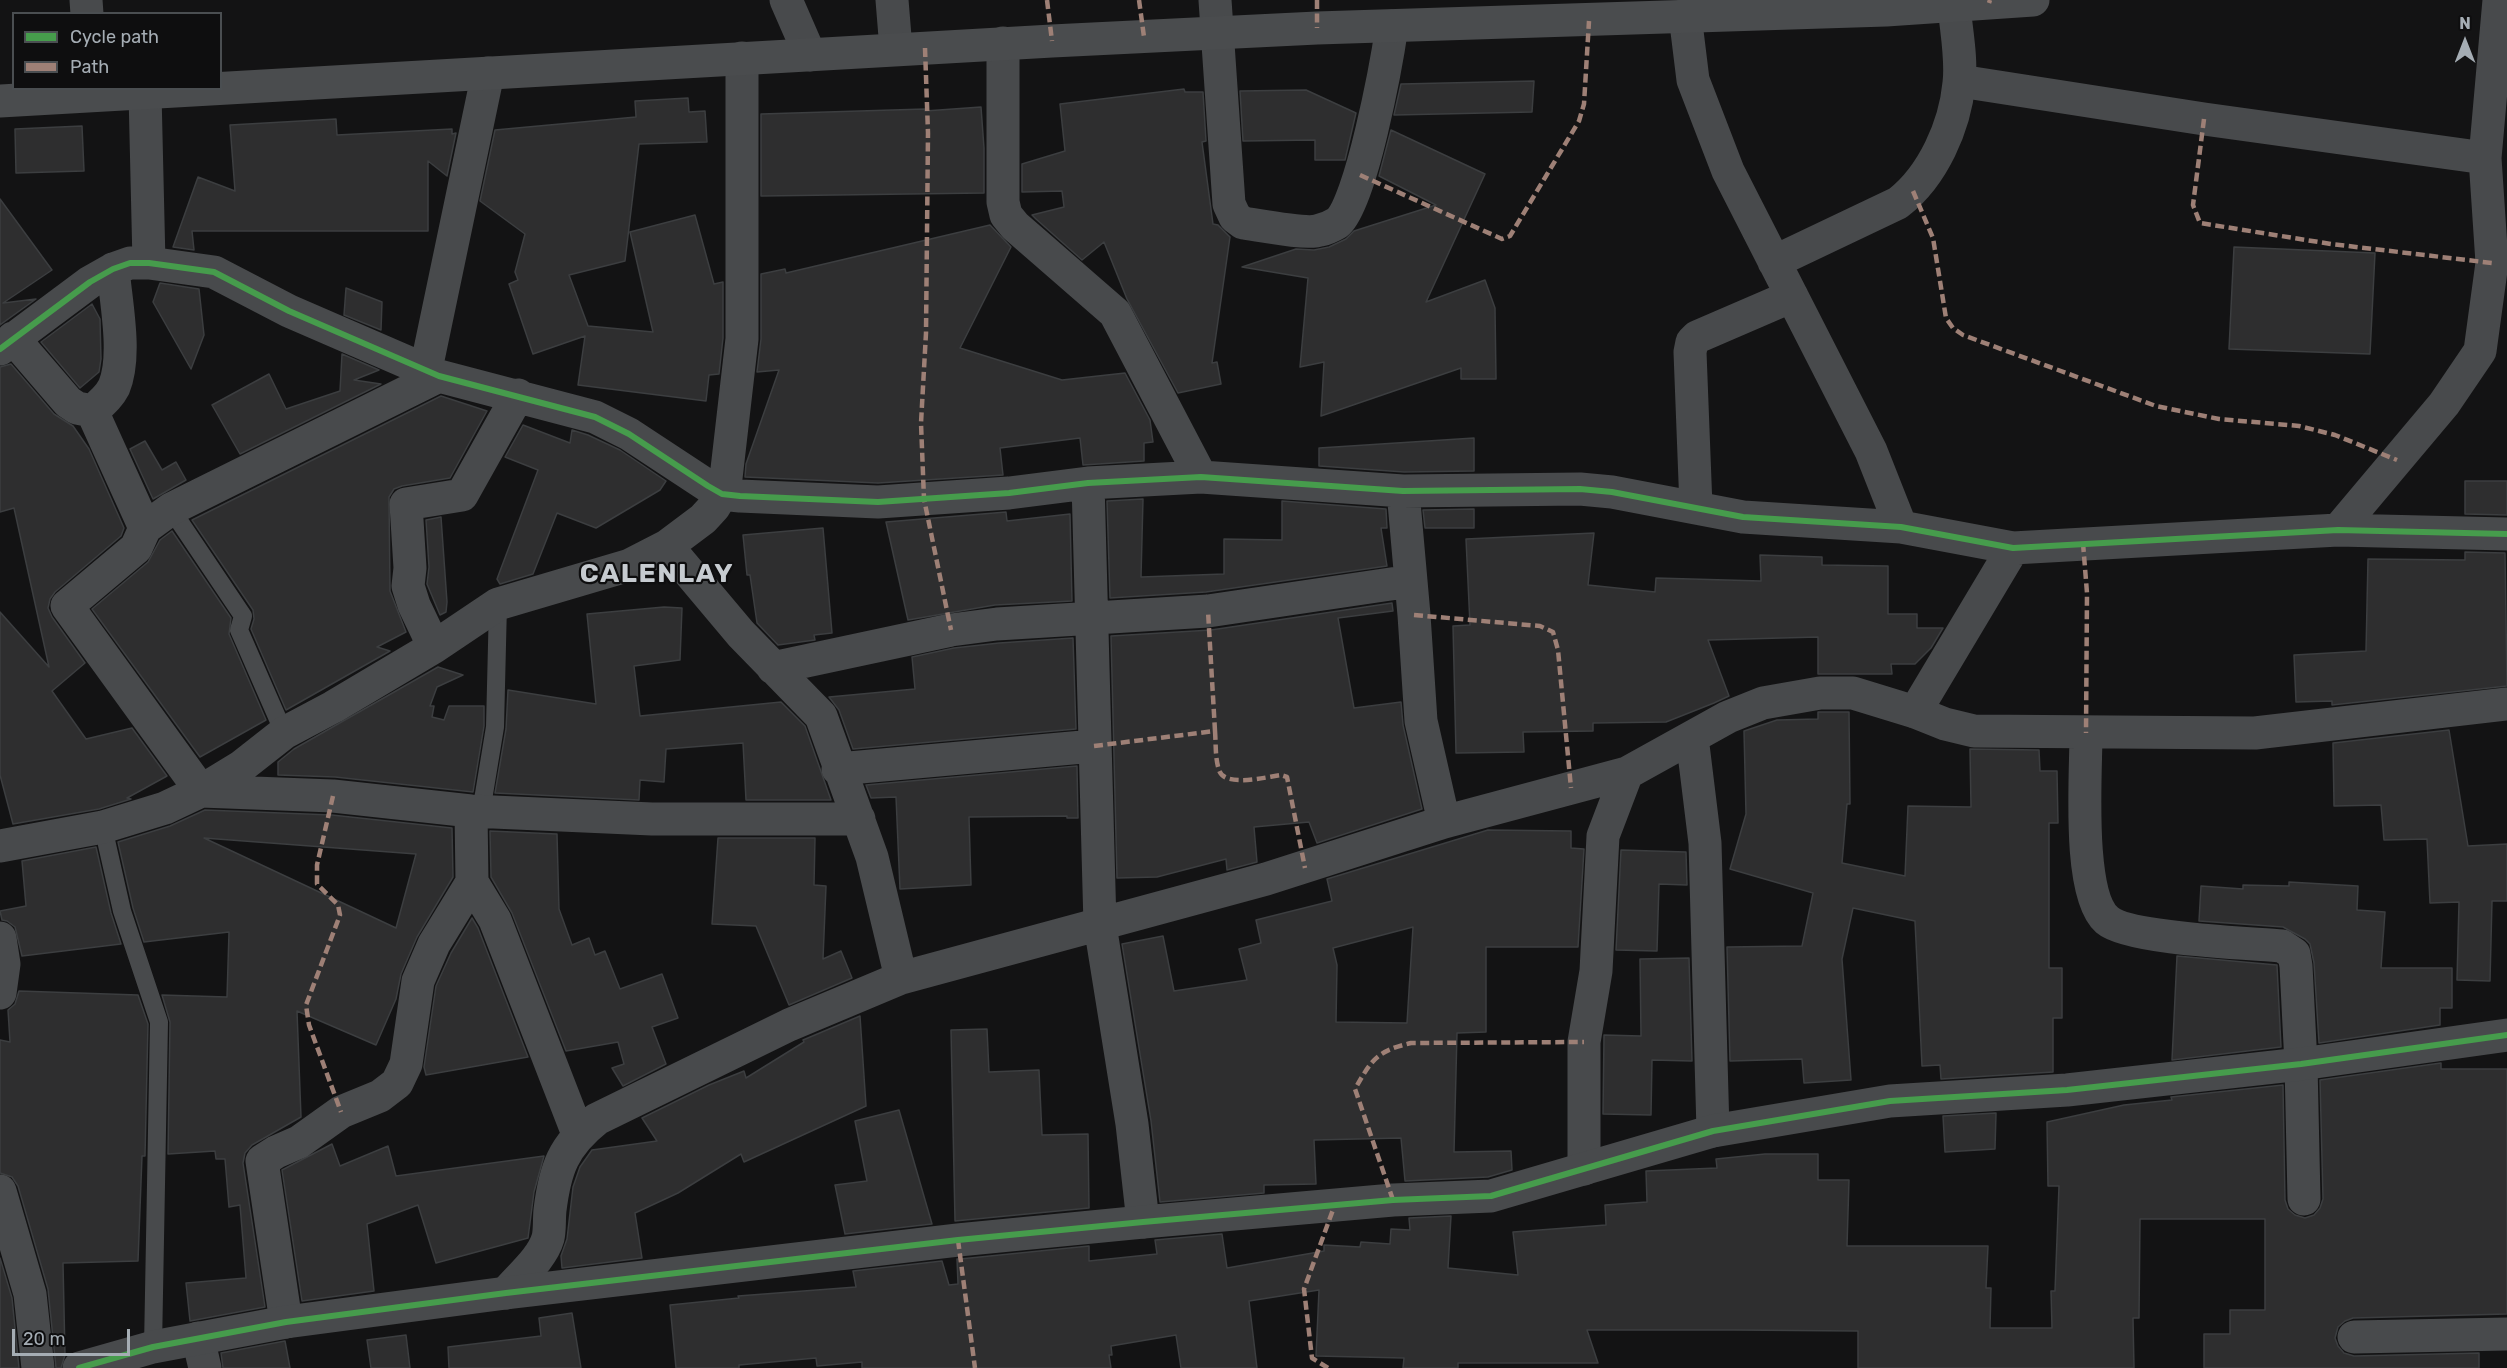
<!DOCTYPE html>
<html>
<head>
<meta charset="utf-8">
<style>
  body { margin:0 }
  #map { position:relative; width:2507px; height:1368px; overflow:hidden; background:#131314; font-family:Rubik,sans-serif }
  canvas { display:block }
  .legend { position:absolute; left:12px; top:12px; width:210px; height:78px; box-sizing:border-box; background:#0e0e0f; border:2px solid #4a4e51; margin:0; padding:8px 10px; list-style:none; font-size:18px; color:#a5adb4 }
  .legend li { display:flex; align-items:center; gap:12px; height:30px }
  .legend b { width:30px; border:2px solid #4a4e51 }
  .north { position:absolute; left:2435px; top:12px; width:60px; height:60px; -webkit-text-stroke:4px #0e0e0f; paint-order:stroke; rotate:0deg; font-size:16px; font-weight:700; line-height:24px; text-align:center; color:#a5adb4 }
  .north::after { content:''; display:block; margin:auto; width:21px; height:27px; background:#a5adb4; clip-path:polygon(50% 0,100% 100%,50% 72%,0 100%) }
  .scale { position:absolute; left:12px; top:1329px; width:118px; height:27px; box-sizing:border-box; border:3px solid #a5adb4; border-top:0; padding-left:8px; font-size:18px; line-height:21px; white-space:nowrap; color:#a5adb4; -webkit-text-stroke:4px #0e0e0f; paint-order:stroke }
</style>
</head>
<body>
<div id="map">
<canvas width="2507" height="1368"></canvas>
<ul class="legend">
<li><b style="height:8px;background:#469c4c"></b>Cycle path</li>
<li><b style="height:8px;background:#9e8076"></b>Path</li>
</ul>
<div class="north">N</div>
<div class="scale">20 m</div>
</div>
<script>
const context = document.querySelector('canvas').getContext('2d');
context.lineJoin = 'round';
function fillPath(path, color) { context.fillStyle = color; context.fill(path, 'evenodd'); }
function trace(path, color, width, dash) { context.strokeStyle = color; context.lineWidth = width; context.lineCap = dash ? 'butt' : 'round'; context.setLineDash(dash || []); context.stroke(path); }
function write(font, color, halo, rows, align = 'center') {
  context.font = font + ' Rubik,sans-serif'; context.lineWidth = 4.5; context.setLineDash([]); context.textBaseline = 'middle'; context.strokeStyle = halo; context.fillStyle = color; for (const [text, x, y, turn = 0] of rows) {
    context.save(); context.translate(x, y); context.rotate((+turn || 0) * Math.PI / 180); context.textAlign = isNaN(turn) ? turn : align; if (halo) context.strokeText(text, 0, 0); context.fillText(text, 0, 0); context.restore();
  }
}
const building = new Path2D(`
  M 1534,81 L 1532,112 L 1394,115 L 1401,84 Z
  M 1184,89 L 1185,92 L 1203,92 L 1206,141 L 1202,142 L 1213,224 L 1218,225 L 1230,237 L 1212,363 L 1217,362 L 1221,384 L 1178,393 L 1127,299 L 1104,242 L 1082,260 L 1036,219 L 1032,215 L 1064,207 L 1062,191 L 1022,192 L 1022,164 L 1065,151 L 1060,104 Z
  M 1306,90 L 1356,113 L 1345,160 L 1315,160 L 1315,140 L 1243,141 L 1240,91 Z
  M 688,98 L 689,112 L 705,111 L 707,142 L 639,144 L 625,261 L 569,275 L 588,326 L 653,332 L 630,232 L 695,215 L 714,284 L 723,282 L 723,338 L 719,374 L 709,375 L 706,401 L 578,385 L 585,336 L 533,354 L 509,284 L 518,280 L 515,272 L 525,234 L 480,201 L 495,130 L 636,117 L 635,101 Z
  M 981,107 L 984,148 L 984,193 L 761,196 L 761,114 L 925,109 L 925,111 Z
  M 336,119 L 337,135 L 452,129 L 452,134 L 456,133 L 447,176 L 428,161 L 428,231 L 192,231 L 194,250 L 173,247 L 198,177 L 235,191 L 230,125 Z
  M 82,126 L 84,171 L 16,173 L 15,129 Z
  M 1391,130 L 1485,174 L 1426,302 L 1485,280 L 1495,308 L 1496,379 L 1461,379 L 1461,368 L 1321,416 L 1324,362 L 1300,367 L 1308,278 L 1242,267 L 1296,249 L 1314,250 L 1329,247 L 1346,239 L 1354,231 L 1436,205 L 1379,176 Z
  M 0,199 L 52,270 L 3,303 L 36,299 L 0,325 Z
  M 990,225 L 1011,247 L 960,348 L 1062,380 L 1125,373 L 1150,420 L 1153,442 L 1144,443 L 1144,461 L 1083,465 L 1080,438 L 1000,448 L 1003,475 L 878,483 L 745,477 L 746,464 L 779,370 L 757,372 L 761,339 L 761,274 L 785,269 L 786,273 Z
  M 2234,247 L 2375,253 L 2370,354 L 2229,349 Z
  M 160,283 L 199,289 L 204,335 L 191,369 L 153,302 Z
  M 346,288 L 382,302 L 381,330 L 344,315 Z
  M 92,304 L 100,319 L 101,359 L 99,372 L 80,388 L 41,342 Z
  M 342,354 L 379,370 L 354,380 L 381,384 L 240,454 L 212,405 L 269,374 L 286,409 L 340,391 Z
  M 11,364 L 54,414 L 73,426 L 89,449 L 124,528 L 121,536 L 55,592 L 50,599 L 48,608 L 52,617 L 85,663 L 52,691 L 86,739 L 132,728 L 167,776 L 127,798 L 131,799 L 99,809 L 13,824 L 0,775 L 0,612 L 49,667 L 14,508 L 0,512 L 0,367 Z
  M 441,396 L 487,411 L 450,478 L 402,486 L 394,489 L 389,497 L 390,591 L 406,632 L 377,647 L 390,651 L 286,710 L 251,629 L 254,619 L 253,610 L 192,520 Z
  M 523,425 L 570,443 L 572,430 L 588,435 L 620,450 L 666,481 L 660,490 L 596,528 L 557,513 L 533,574 L 500,584 L 497,579 L 538,470 L 505,457 Z
  M 1474,438 L 1474,471 L 1404,472 L 1319,466 L 1319,448 Z
  M 145,441 L 162,470 L 176,462 L 186,480 L 153,499 L 130,449 Z
  M 2465,481 L 2507,481 L 2507,515 L 2465,514 Z
  M 1143,499 L 1141,577 L 1224,574 L 1224,539 L 1282,540 L 1282,501 L 1386,509 L 1387,528 L 1381,528 L 1387,566 L 1206,592 L 1110,598 L 1107,501 Z
  M 1474,509 L 1474,528 L 1425,528 L 1423,510 Z
  M 1006,512 L 1007,521 L 1070,514 L 1072,601 L 995,605 L 908,620 L 886,522 Z
  M 441,517 L 447,602 L 446,612 L 440,615 L 427,584 L 429,567 L 426,520 Z
  M 823,528 L 832,633 L 814,635 L 815,640 L 778,645 L 757,623 L 750,575 L 747,575 L 743,535 Z
  M 172,531 L 231,618 L 229,634 L 266,720 L 200,757 L 92,609 L 148,562 L 160,540 Z
  M 1594,533 L 1588,585 L 1655,592 L 1656,578 L 1761,581 L 1760,555 L 1822,557 L 1822,565 L 1888,566 L 1888,614 L 1917,614 L 1917,628 L 1943,628 L 1931,648 L 1915,664 L 1891,664 L 1892,674 L 1818,674 L 1818,637 L 1708,640 L 1729,696 L 1714,703 L 1666,722 L 1593,723 L 1593,731 L 1523,732 L 1524,752 L 1456,753 L 1453,626 L 1470,625 L 1466,539 Z
  M 2465,552 L 2505,553 L 2507,686 L 2332,705 L 2332,701 L 2296,702 L 2294,655 L 2366,651 L 2368,559 L 2465,560 Z
  M 1392,603 L 1393,611 L 1338,618 L 1354,708 L 1401,702 L 1403,725 L 1422,809 L 1317,843 L 1309,822 L 1254,827 L 1257,862 L 1227,870 L 1226,859 L 1157,877 L 1117,878 L 1111,636 L 1211,630 Z
  M 664,607 L 682,608 L 680,660 L 634,666 L 640,716 L 781,702 L 805,726 L 831,800 L 746,800 L 743,743 L 666,749 L 664,782 L 640,780 L 639,800 L 495,793 L 506,729 L 508,690 L 596,704 L 587,614 Z
  M 1073,638 L 1076,729 L 853,749 L 839,710 L 829,697 L 915,689 L 912,657 L 954,648 L 999,643 Z
  M 438,667 L 463,675 L 437,687 L 430,706 L 434,706 L 432,717 L 444,720 L 449,706 L 484,706 L 484,726 L 473,792 L 335,777 L 278,775 L 278,762 L 294,749 Z
  M 1818,712 L 1849,712 L 1850,804 L 1847,804 L 1842,863 L 1905,876 L 1908,806 L 1971,807 L 1970,749 L 2039,750 L 2040,771 L 2057,771 L 2058,823 L 2049,823 L 2049,968 L 2062,968 L 2062,1018 L 2053,1018 L 2053,1072 L 1941,1079 L 1940,1065 L 1922,1066 L 1915,921 L 1853,908 L 1842,959 L 1851,1080 L 1804,1083 L 1802,1059 L 1730,1061 L 1727,947 L 1802,946 L 1813,893 L 1730,869 L 1746,814 L 1744,731 L 1777,720 L 1818,719 Z
  M 2449,730 L 2468,846 L 2507,844 L 2507,901 L 2492,901 L 2490,981 L 2457,980 L 2459,902 L 2430,903 L 2427,839 L 2384,840 L 2381,805 L 2334,806 L 2333,743 Z
  M 1077,766 L 1078,818 L 1067,818 L 1067,816 L 969,817 L 971,885 L 900,889 L 896,797 L 871,798 L 866,785 Z
  M 205,810 L 332,815 L 452,828 L 453,877 L 417,937 L 401,974 L 396,999 L 376,1045 L 297,1011 L 301,1117 L 252,1145 L 245,1153 L 243,1163 L 265,1307 L 190,1321 L 186,1283 L 246,1278 L 240,1205 L 229,1207 L 225,1159 L 216,1159 L 215,1151 L 168,1154 L 170,1022 L 162,995 L 227,997 L 229,932 L 144,942 L 133,908 L 118,842 L 170,826 ZM 204,838 L 416,854 L 396,928 Z
  M 1488,830 L 1571,831 L 1571,848 L 1584,849 L 1578,947 L 1486,947 L 1486,1032 L 1457,1033 L 1454,1152 L 1511,1151 L 1512,1170 L 1488,1177 L 1405,1181 L 1401,1138 L 1314,1140 L 1316,1184 L 1264,1185 L 1264,1193 L 1160,1202 L 1151,1121 L 1122,944 L 1163,936 L 1174,991 L 1247,980 L 1239,949 L 1261,943 L 1256,920 L 1332,901 L 1327,879 ZM 1413,927 L 1407,1023 L 1336,1022 L 1337,965 L 1333,948 Z
  M 490,831 L 557,834 L 559,909 L 572,945 L 589,938 L 595,955 L 605,951 L 620,989 L 662,974 L 678,1018 L 652,1027 L 666,1064 L 623,1086 L 612,1068 L 624,1064 L 618,1042 L 566,1051 L 512,913 L 491,877 Z
  M 718,838 L 815,838 L 814,885 L 826,886 L 823,959 L 841,951 L 852,978 L 789,1005 L 756,926 L 712,924 Z
  M 96,847 L 111,913 L 121,944 L 22,956 L 15,927 L 7,921 L 2,920 L 0,911 L 26,906 L 22,861 Z
  M 1621,850 L 1686,852 L 1687,885 L 1659,884 L 1657,951 L 1616,950 Z
  M 2289,882 L 2358,886 L 2357,910 L 2385,912 L 2381,968 L 2452,968 L 2452,1008 L 2440,1008 L 2440,1025 L 2319,1043 L 2314,963 L 2310,944 L 2305,939 L 2283,927 L 2199,921 L 2201,886 L 2243,889 L 2243,885 L 2289,886 Z
  M 472,918 L 478,928 L 528,1057 L 426,1075 L 424,1067 L 436,986 L 451,953 Z
  M 2177,956 L 2277,965 L 2281,1047 L 2172,1060 Z
  M 1689,958 L 1692,1061 L 1652,1060 L 1651,1115 L 1603,1114 L 1604,1035 L 1641,1036 L 1640,959 Z
  M 19,991 L 138,995 L 148,1024 L 145,1156 L 142,1156 L 138,1261 L 63,1263 L 65,1355 L 61,1368 L 56,1368 L 48,1289 L 18,1186 L 12,1177 L 0,1173 L 0,1040 L 10,1042 L 8,1010 L 15,1004 Z
  M 860,1016 L 866,1106 L 744,1162 L 741,1154 L 678,1193 L 635,1213 L 642,1258 L 562,1268 L 561,1256 L 567,1239 L 573,1187 L 580,1167 L 592,1150 L 657,1141 L 642,1118 L 709,1085 L 744,1071 L 746,1078 L 804,1042 L 803,1040 Z
  M 987,1029 L 989,1072 L 1039,1070 L 1042,1135 L 1088,1134 L 1089,1208 L 955,1221 L 951,1030 Z
  M 2441,1063 L 2441,1069 L 2507,1069 L 2507,1314 L 2353,1318 L 2345,1321 L 2338,1327 L 2335,1338 L 2338,1346 L 2344,1353 L 2354,1356 L 2479,1353 L 2479,1368 L 2204,1368 L 2204,1334 L 2230,1334 L 2230,1310 L 2265,1310 L 2265,1219 L 2140,1219 L 2139,1318 L 2133,1318 L 2134,1368 L 1858,1368 L 1858,1331 L 1734,1330 L 1587,1330 L 1598,1363 L 1458,1363 L 1458,1368 L 1403,1368 L 1404,1358 L 1316,1356 L 1319,1290 L 1249,1301 L 1257,1368 L 1181,1368 L 1176,1335 L 1111,1346 L 1112,1355 L 1109,1355 L 1111,1368 L 862,1368 L 862,1362 L 817,1366 L 816,1358 L 739,1365 L 739,1368 L 676,1368 L 670,1305 L 739,1298 L 738,1296 L 856,1287 L 853,1271 L 942,1261 L 949,1285 L 958,1284 L 957,1259 L 960,1259 L 1089,1246 L 1089,1261 L 1157,1254 L 1155,1240 L 1222,1234 L 1227,1268 L 1324,1251 L 1324,1245 L 1360,1247 L 1361,1242 L 1390,1244 L 1391,1229 L 1410,1230 L 1409,1218 L 1451,1216 L 1448,1268 L 1518,1275 L 1513,1232 L 1606,1225 L 1605,1205 L 1647,1202 L 1646,1171 L 1717,1168 L 1716,1159 L 1765,1154 L 1818,1154 L 1818,1180 L 1849,1180 L 1847,1246 L 1988,1246 L 1986,1288 L 1991,1288 L 1990,1328 L 2052,1328 L 2051,1291 L 2055,1291 L 2059,1186 L 2048,1186 L 2047,1122 L 2124,1105 L 2172,1100 L 2171,1097 L 2283,1085 L 2285,1200 L 2288,1209 L 2295,1215 L 2305,1218 L 2314,1215 L 2320,1208 L 2323,1199 L 2320,1080 Z
  M 899,1110 L 932,1224 L 845,1234 L 835,1185 L 867,1181 L 855,1121 Z
  M 1996,1113 L 1995,1149 L 1945,1152 L 1943,1116 Z
  M 332,1144 L 340,1166 L 388,1146 L 396,1176 L 544,1156 L 534,1192 L 528,1238 L 436,1263 L 418,1205 L 367,1224 L 374,1291 L 302,1301 L 282,1170 Z
  M 0,1258 L 12,1298 L 19,1368 L 0,1368 Z
  M 572,1313 L 581,1368 L 449,1368 L 448,1347 L 541,1336 L 539,1318 Z
  M 406,1335 L 410,1368 L 371,1368 L 367,1340 Z
  M 285,1341 L 290,1368 L 223,1368 L 221,1353 Z`);
fillPath(building, '#2e2e2f');
trace(building, '#3c3e40', 1.5);
trace(new Path2D(`
  M 171,509 L 243,616 L 239,630 L 284,733
  M 481,812 L 495,727 L 498,604
  M 103,827 L 122,911 L 159,1022 L 153,1347`), '#484a4c', 18);
trace(new Path2D(`
  M 86,0 L 87,14
  M 786,0 L 810,55
  M 892,0 L 896,49
  M 1215,0 L 1229,204 L 1235,217 L 1243,223 C 1258,225 1308,235 1320,230 C 1325,229 1332,226 1337,223 C 1361,205 1387,61 1392,26
  M 1685,15 L 1693,80 L 1728,171 L 1871,451 L 1901,527
  M 1003,43 L 1003,202 L 1006,215 L 1015,226 L 1115,313 L 1201,477
  M 1960,81 L 2204,119 L 2485,158
  M 145,93 L 149,263
  M 1774,262 L 1898,203 C 1933,176 1955,126 1959,83 C 1962,58 1956,30 1954,5
  M 13,338 L 68,402 L 77,408 L 92,411 C 101,404 109,397 114,387 C 127,356 116,303 113,269
  M 0,349 L 90,282 L 113,269 L 130,263 L 149,263 L 214,272 L 289,311 L 439,376 L 595,417 L 629,434 L 708,486 L 722,494 L 740,496 L 878,502 L 1009,493 L 1088,483 L 1201,477 L 1403,491 L 1580,489 L 1612,492 L 1743,517 L 1901,527 L 2013,548 L 2338,530 L 2507,534
  M 426,369 L 488,73
  M 439,376 L 171,509 L 145,528 L 136,548 L 67,606 L 201,791 L 333,796 L 471,811 L 652,819 L 859,819
  M 92,411 L 145,528
  M 1088,483 L 1100,925 L 1132,1124 L 1143,1222
  M 1403,491 L 1414,615 L 1421,721 L 1444,822
  M 1696,507 L 1690,352 L 1692,342 L 1697,337 L 1792,296
  M 2338,530 L 2444,404 L 2480,351 L 2492,263 L 2485,158 L 2499,0
  M 667,546 L 741,634 L 821,716 L 872,857 L 901,978
  M 434,647 L 414,605 L 408,586 L 410,568 L 406,504 L 462,495 L 518,395
  M 773,668 L 951,630 L 997,624 L 1208,611 L 1411,581
  M 1915,712 L 2013,548
  M 2086,733 C 2086,774 2077,894 2107,920 C 2129,939 2248,943 2282,946 L 2294,954 L 2296,966 L 2301,1064 L 2304,1199
  M 1692,737 L 1705,843 L 1713,1131
  M 838,769 L 1094,746
  M 471,811 L 472,882 L 495,920 L 578,1134
  M 0,846 L 103,827 L 165,808 L 201,791 L 242,766 L 284,733 L 333,707 L 434,647 L 498,604 L 630,565 L 667,546 L 703,519 L 714,507 L 722,494 L 726,478 L 742,339 L 742,58
  M 0,938 L 4,964 L 0,993
  M 1584,1169 L 1584,1042 L 1596,971 L 1603,836 L 1627,773
  M 0,1191 L 30,1294 L 38,1368
  M 506,1293 C 519,1277 542,1259 548,1238 C 550,1230 549,1219 550,1210 C 555,1169 563,1146 597,1119 L 789,1025 L 901,978 L 1266,879 L 1444,822 L 1627,773 L 1728,717 L 1763,703 L 1820,693 L 1853,693 L 1915,712 L 1945,724 L 1974,731 L 2255,733 L 2507,704
  M 286,1322 L 262,1161 L 276,1152 L 299,1142 L 341,1112 L 380,1096 L 397,1083 L 406,1064 L 418,981 L 434,944 L 472,882
  M 2354,1337 L 2507,1334
  M 198,1338 L 205,1368`), '#484a4c', 33);
trace(new Path2D(`
  M 79,1368 L 153,1347 L 286,1322 L 506,1293 L 958,1240 L 1143,1222 L 1393,1200 L 1491,1196 L 1713,1131 L 1890,1101 L 2067,1090 L 2301,1064 L 2507,1035`), '#484a4c', 33);
trace(new Path2D(`
  M 0,101 L 1052,41 L 1317,28 L 1886,10 L 2033,0`), '#4a4c4e', 33);
trace(new Path2D(`
  M 1047,0 L 1052,41
  M 1139,0 L 1144,37
  M 1317,0 L 1317,28
  M 1989,3 L 1990,0
  M 925,48 L 928,133 L 926,333 L 921,423 L 924,499 L 951,630
  M 2204,119 L 2193,205 L 2200,223 L 2331,244 L 2492,263
  M 1360,175 L 1502,239 L 1510,236 L 1579,121 L 1584,104 L 1589,21
  M 1913,191 L 1933,238 L 1946,318 L 1953,328 L 1963,335 L 2156,406 L 2219,419 L 2299,426 L 2335,435 L 2397,460
  M 2083,543 L 2087,593 L 2086,733
  M 1414,615 L 1540,626 L 1553,632 L 1558,650 L 1571,788
  M 1215,731 C 1216,744 1215,758 1219,770 C 1224,788 1266,777 1281,775 L 1287,777 L 1305,868
  M 1094,746 L 1215,731 L 1208,611
  M 333,796 L 317,865 L 317,884 L 338,905 L 340,915 L 306,1005 L 309,1025 L 341,1112
  M 1393,1200 L 1355,1089 C 1372,1059 1377,1051 1411,1043 L 1584,1042
  M 958,1240 L 975,1368
  M 1328,1368 L 1312,1358 L 1304,1289 L 1334,1207`), '#9e8076', 4.5, [9, 4.5]);
trace(new Path2D(`
  M 0,349 L 90,282 L 113,269 L 130,263 L 149,263 L 214,272 L 289,311 L 439,376 L 595,417 L 629,434 L 708,486 L 722,494 L 740,496 L 878,502 L 1009,493 L 1088,483 L 1201,477 L 1403,491 L 1580,489 L 1612,492 L 1743,517 L 1901,527 L 2013,548 L 2338,530 L 2507,534
  M 79,1368 L 153,1347 L 286,1322 L 506,1293 L 958,1240 L 1143,1222 L 1393,1200 L 1491,1196 L 1713,1131 L 1890,1101 L 2067,1090 L 2301,1064 L 2507,1035`), '#469c4c', 6);
context.letterSpacing = '1.5px';
write('bold 27px', '#c6cbd0', '#0e0e0f', [
  ["CALENLAY",657,574]
]);
context.letterSpacing = '0px';
</script>
</body>
</html>
